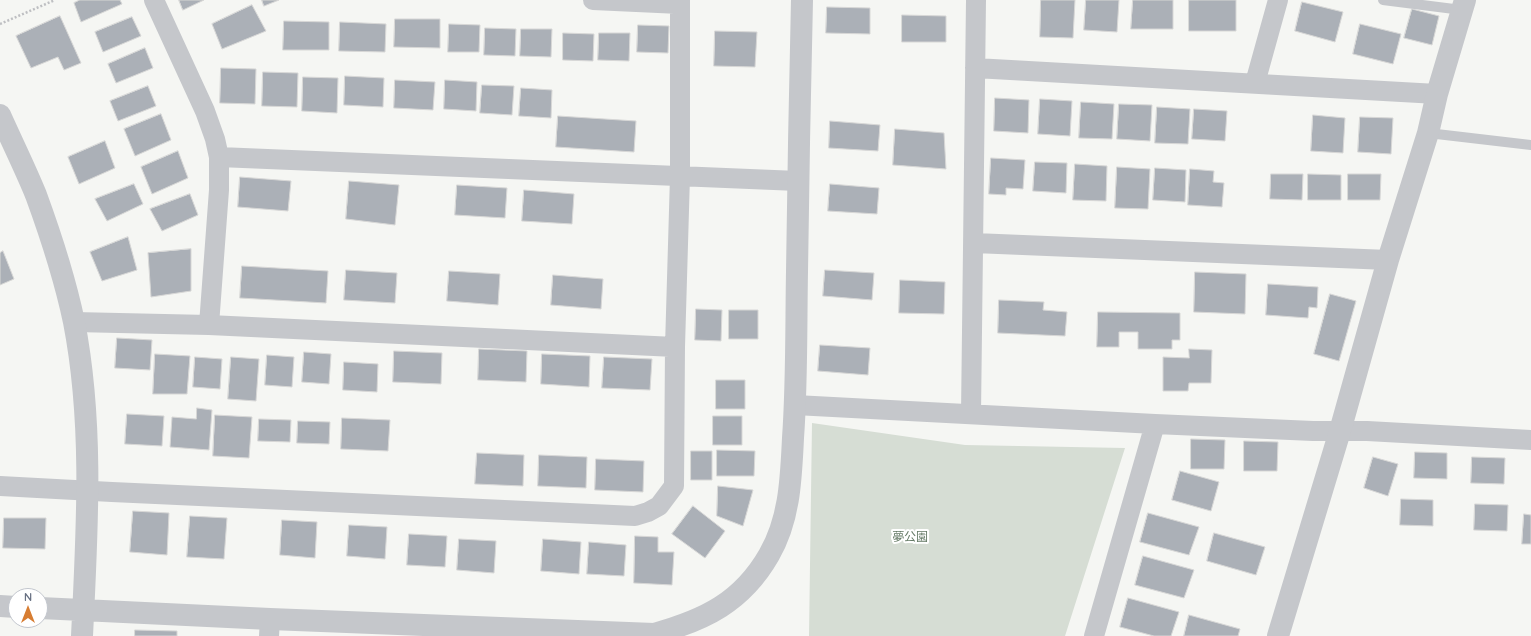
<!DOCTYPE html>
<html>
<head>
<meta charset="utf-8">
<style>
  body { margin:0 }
  #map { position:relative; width:1531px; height:636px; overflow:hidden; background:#f5f6f3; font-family:Quicksand,sans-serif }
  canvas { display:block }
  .north { position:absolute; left:8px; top:588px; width:40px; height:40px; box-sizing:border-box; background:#fff; border:1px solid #c2c6cd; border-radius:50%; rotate:0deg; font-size:11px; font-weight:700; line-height:16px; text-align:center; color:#677082 }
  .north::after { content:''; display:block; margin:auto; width:14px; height:18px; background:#d77d32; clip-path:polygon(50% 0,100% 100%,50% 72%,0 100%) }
</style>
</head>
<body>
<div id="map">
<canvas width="1531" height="636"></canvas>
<div class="north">N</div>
</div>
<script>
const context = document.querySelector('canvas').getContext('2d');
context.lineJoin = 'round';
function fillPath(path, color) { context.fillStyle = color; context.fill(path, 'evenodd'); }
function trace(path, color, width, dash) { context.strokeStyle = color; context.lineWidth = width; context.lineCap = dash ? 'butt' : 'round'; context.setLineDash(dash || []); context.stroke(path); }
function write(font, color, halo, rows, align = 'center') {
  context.font = font + ' Quicksand,"Noto Sans JP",sans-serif'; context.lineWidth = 4; context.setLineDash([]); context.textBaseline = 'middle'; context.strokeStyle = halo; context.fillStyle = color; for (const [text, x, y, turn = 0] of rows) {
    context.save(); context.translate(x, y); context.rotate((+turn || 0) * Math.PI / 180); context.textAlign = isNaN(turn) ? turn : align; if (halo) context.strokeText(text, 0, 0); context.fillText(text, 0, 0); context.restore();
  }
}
fillPath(new Path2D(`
  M 812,423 L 965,445 L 1125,448 L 1065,636 L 809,636 Z`), '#d6ddd4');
const building = new Path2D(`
  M 80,0 L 120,0 L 122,4 L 81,22 L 74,3 Z
  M 179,0 L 204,0 L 183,10 Z
  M 262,0 L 279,0 L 264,6 Z
  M 1041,0 L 1075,0 L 1073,38 L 1040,37 Z
  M 1086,0 L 1119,0 L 1117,32 L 1084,30 Z
  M 1133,0 L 1173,0 L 1173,29 L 1131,29 Z
  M 1189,0 L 1236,0 L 1236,31 L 1189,31 Z
  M 1302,2 L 1343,12 L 1335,42 L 1295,31 Z
  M 252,5 L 266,31 L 222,49 L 212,24 Z
  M 827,7 L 870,8 L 870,34 L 826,33 Z
  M 1412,9 L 1439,16 L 1432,45 L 1404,38 Z
  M 902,15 L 946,16 L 946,42 L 902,42 Z
  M 60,16 L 81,63 L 64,70 L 58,57 L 31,68 L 16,36 Z
  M 132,17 L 141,36 L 103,52 L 95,32 Z
  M 395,19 L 440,19 L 440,48 L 394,47 Z
  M 284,21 L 329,22 L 329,50 L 283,50 Z
  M 340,22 L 386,24 L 385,52 L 339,51 Z
  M 449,24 L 480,25 L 479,52 L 448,52 Z
  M 1360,24 L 1401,34 L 1393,64 L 1353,54 Z
  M 638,25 L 669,26 L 668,53 L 637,52 Z
  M 485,28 L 516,29 L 515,56 L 484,55 Z
  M 521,29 L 552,29 L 551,57 L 520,56 Z
  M 715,31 L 757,32 L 755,67 L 714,66 Z
  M 563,33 L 594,34 L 593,61 L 563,60 Z
  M 599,33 L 630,33 L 629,61 L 598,60 Z
  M 145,48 L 153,68 L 116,83 L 108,64 Z
  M 221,68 L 256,69 L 255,104 L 220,103 Z
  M 263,72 L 298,73 L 297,107 L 262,106 Z
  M 345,76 L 384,78 L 383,107 L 344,105 Z
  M 303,77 L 338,78 L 337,113 L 302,111 Z
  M 395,80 L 435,82 L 433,110 L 394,108 Z
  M 445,80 L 477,82 L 476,111 L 444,109 Z
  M 482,85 L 514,86 L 512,115 L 480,113 Z
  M 148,86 L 156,106 L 118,121 L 110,101 Z
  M 521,88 L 552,90 L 551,118 L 519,116 Z
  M 995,98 L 1029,100 L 1028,133 L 994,131 Z
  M 1040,99 L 1072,101 L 1070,136 L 1038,134 Z
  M 1081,102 L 1114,104 L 1112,139 L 1079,138 Z
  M 1119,104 L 1152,105 L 1150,141 L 1117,139 Z
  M 1157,107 L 1190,109 L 1188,144 L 1155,143 Z
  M 1194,109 L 1227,111 L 1225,141 L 1192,139 Z
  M 161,114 L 171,140 L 135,156 L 124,129 Z
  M 1313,115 L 1345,118 L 1343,153 L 1311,151 Z
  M 558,116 L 636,121 L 634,152 L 556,147 Z
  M 1360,117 L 1393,118 L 1391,154 L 1358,152 Z
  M 830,121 L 880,125 L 878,151 L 829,148 Z
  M 895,129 L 944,133 L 946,169 L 893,165 Z
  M 105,141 L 115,168 L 79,184 L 68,157 Z
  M 178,151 L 188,178 L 152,194 L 141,167 Z
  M 991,158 L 1025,160 L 1023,189 L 1006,188 L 1006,195 L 989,194 Z
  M 1035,162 L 1067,163 L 1066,193 L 1033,191 Z
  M 1075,164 L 1107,166 L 1106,201 L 1073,200 Z
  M 1117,167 L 1150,169 L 1148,209 L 1115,208 Z
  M 1155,168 L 1186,170 L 1185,202 L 1153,200 Z
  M 1190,169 L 1214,171 L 1213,182 L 1224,183 L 1222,207 L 1188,205 Z
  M 1271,174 L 1303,174 L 1302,200 L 1270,199 Z
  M 1308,174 L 1341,175 L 1341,200 L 1308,200 Z
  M 1348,174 L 1381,174 L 1380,200 L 1348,200 Z
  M 240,177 L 291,181 L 288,211 L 238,207 Z
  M 349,181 L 399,185 L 395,225 L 346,219 Z
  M 134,184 L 143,204 L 107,221 L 95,199 Z
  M 830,184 L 879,188 L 877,214 L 828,211 Z
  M 457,185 L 507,188 L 505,218 L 455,215 Z
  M 524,190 L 574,194 L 572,224 L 522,221 Z
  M 190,194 L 198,215 L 162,231 L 150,209 Z
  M 128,237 L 137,270 L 102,281 L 90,252 Z
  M 191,249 L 191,291 L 151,297 L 148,253 Z
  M 3,251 L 14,279 L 0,285 L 0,253 Z
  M 242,266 L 328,271 L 326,303 L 240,298 Z
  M 346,270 L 397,273 L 395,303 L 344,300 Z
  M 825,270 L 874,273 L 872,300 L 823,296 Z
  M 449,271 L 500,274 L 498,305 L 447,301 Z
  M 1195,272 L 1246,274 L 1245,314 L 1194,312 Z
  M 553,275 L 603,279 L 601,309 L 551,305 Z
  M 900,280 L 945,282 L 944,314 L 899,313 Z
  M 1268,284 L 1318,287 L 1317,308 L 1309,307 L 1308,318 L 1266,315 Z
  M 1330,294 L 1356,301 L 1339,361 L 1314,354 Z
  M 999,300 L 1044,302 L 1043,310 L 1067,312 L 1065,336 L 998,333 Z
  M 696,309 L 722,310 L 721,341 L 695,340 Z
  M 729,310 L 758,310 L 758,339 L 729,339 Z
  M 1098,312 L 1180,313 L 1180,340 L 1172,340 L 1172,349 L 1138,349 L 1138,332 L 1119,332 L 1119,347 L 1097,347 Z
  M 117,338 L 152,340 L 150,370 L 115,368 Z
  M 820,345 L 870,348 L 868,375 L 818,371 Z
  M 479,349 L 527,351 L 526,382 L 478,380 Z
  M 1189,349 L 1212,350 L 1211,383 L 1189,383 L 1188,391 L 1163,391 L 1163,357 L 1189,358 Z
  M 394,351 L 442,353 L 441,384 L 393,382 Z
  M 304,352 L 331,354 L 329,384 L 302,382 Z
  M 155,354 L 190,356 L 187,394 L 153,394 Z
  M 542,354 L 590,356 L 589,387 L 541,384 Z
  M 267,355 L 294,357 L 292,387 L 265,385 Z
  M 195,357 L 222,359 L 220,389 L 193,387 Z
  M 231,357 L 259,359 L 256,401 L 228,399 Z
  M 604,357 L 652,359 L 650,390 L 602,388 Z
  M 344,362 L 378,364 L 377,392 L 343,390 Z
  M 716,380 L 745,380 L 745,409 L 716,409 Z
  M 197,408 L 212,410 L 209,450 L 170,447 L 172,417 L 196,419 Z
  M 127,414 L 164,416 L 162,446 L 125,444 Z
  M 215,415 L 252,417 L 249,458 L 213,456 Z
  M 713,416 L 742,416 L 742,445 L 713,445 Z
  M 342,418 L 390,420 L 388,451 L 341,449 Z
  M 259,419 L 291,420 L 290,442 L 258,441 Z
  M 298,421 L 330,422 L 329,444 L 297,443 Z
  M 1191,439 L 1225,440 L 1224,469 L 1191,469 Z
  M 1244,441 L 1278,442 L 1277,471 L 1244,471 Z
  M 717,450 L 755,451 L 754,476 L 717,476 Z
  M 691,451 L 712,451 L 712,480 L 691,480 Z
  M 1415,452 L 1447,453 L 1447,479 L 1414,478 Z
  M 477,453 L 524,455 L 523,486 L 475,484 Z
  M 539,455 L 587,457 L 586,488 L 538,486 Z
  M 1373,457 L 1398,464 L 1388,496 L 1364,488 Z
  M 1472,457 L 1505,458 L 1504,484 L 1471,483 Z
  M 596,459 L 644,461 L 643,492 L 595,490 Z
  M 1180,471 L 1219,482 L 1211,511 L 1172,500 Z
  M 718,486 L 753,490 L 743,526 L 717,516 Z
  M 1401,499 L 1433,500 L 1433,526 L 1400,525 Z
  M 1475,504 L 1508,505 L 1507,531 L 1474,530 Z
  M 693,506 L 725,531 L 705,558 L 672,534 Z
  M 133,511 L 169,513 L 167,555 L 130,552 Z
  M 1148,513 L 1199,527 L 1189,555 L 1140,542 Z
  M 1524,514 L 1531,515 L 1531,544 L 1522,544 Z
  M 190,516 L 227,518 L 224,559 L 187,557 Z
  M 4,518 L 46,518 L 45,549 L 3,548 Z
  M 282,520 L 317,522 L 315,558 L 280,555 Z
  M 349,525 L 387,527 L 385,559 L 347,556 Z
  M 1214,533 L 1265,547 L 1256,575 L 1207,561 Z
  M 409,534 L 447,536 L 445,567 L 407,565 Z
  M 635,536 L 658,537 L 658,552 L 674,552 L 672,585 L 634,583 Z
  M 459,539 L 496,541 L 494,573 L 457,570 Z
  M 543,539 L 581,542 L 579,574 L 541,571 Z
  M 589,542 L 626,545 L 624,576 L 587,574 Z
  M 1143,556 L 1194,570 L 1184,598 L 1135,585 Z
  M 1128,598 L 1179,612 L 1171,636 L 1154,636 L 1120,627 Z
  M 1189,615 L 1240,629 L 1238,636 L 1184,636 Z
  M 135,630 L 177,631 L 177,636 L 135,636 Z`);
fillPath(building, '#abb0b7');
trace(building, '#d7d7d6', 1);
trace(new Path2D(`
  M 0,24 L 55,0`), '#bebfc2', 2.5, [2, 2]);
trace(new Path2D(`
  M 1383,0 L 1462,10
  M 1428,133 L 1531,145`), '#c5c7cb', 10);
trace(new Path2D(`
  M 154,0 L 205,111 L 215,139 L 219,157 L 219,190 L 209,325
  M 593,0 L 680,4
  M 975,68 L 1437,94
  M 1255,83 L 1278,0
  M 219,157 L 798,181
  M 974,243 L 1388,260
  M 74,322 L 209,325 L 675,347
  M 795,405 L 1155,424 L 1313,431 L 1367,431 L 1531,440
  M 971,414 L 976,0
  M 0,486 L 112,492 L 635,516 L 648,512 L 659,506 L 674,486 L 675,347 L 680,176 L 680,0
  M 269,636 L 270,619
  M 1094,636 L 1155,424`), '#c5c7cb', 20);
trace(new Path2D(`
  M 0,115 C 12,142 25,168 36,195 C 51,236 65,279 74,322 C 94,425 87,532 82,636
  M 0,606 L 16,607
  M 40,608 L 270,619 L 654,634 C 705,620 742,602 769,555 C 790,519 791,478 793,438 C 797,383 796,327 797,272 C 798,181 800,91 802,0
  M 1278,636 L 1340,431 L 1388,260 L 1428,133 L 1437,94 L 1465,0`), '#c5c7cb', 22);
write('12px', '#657a66', '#fff', [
  ["夢公園",910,537]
]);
</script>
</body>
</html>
